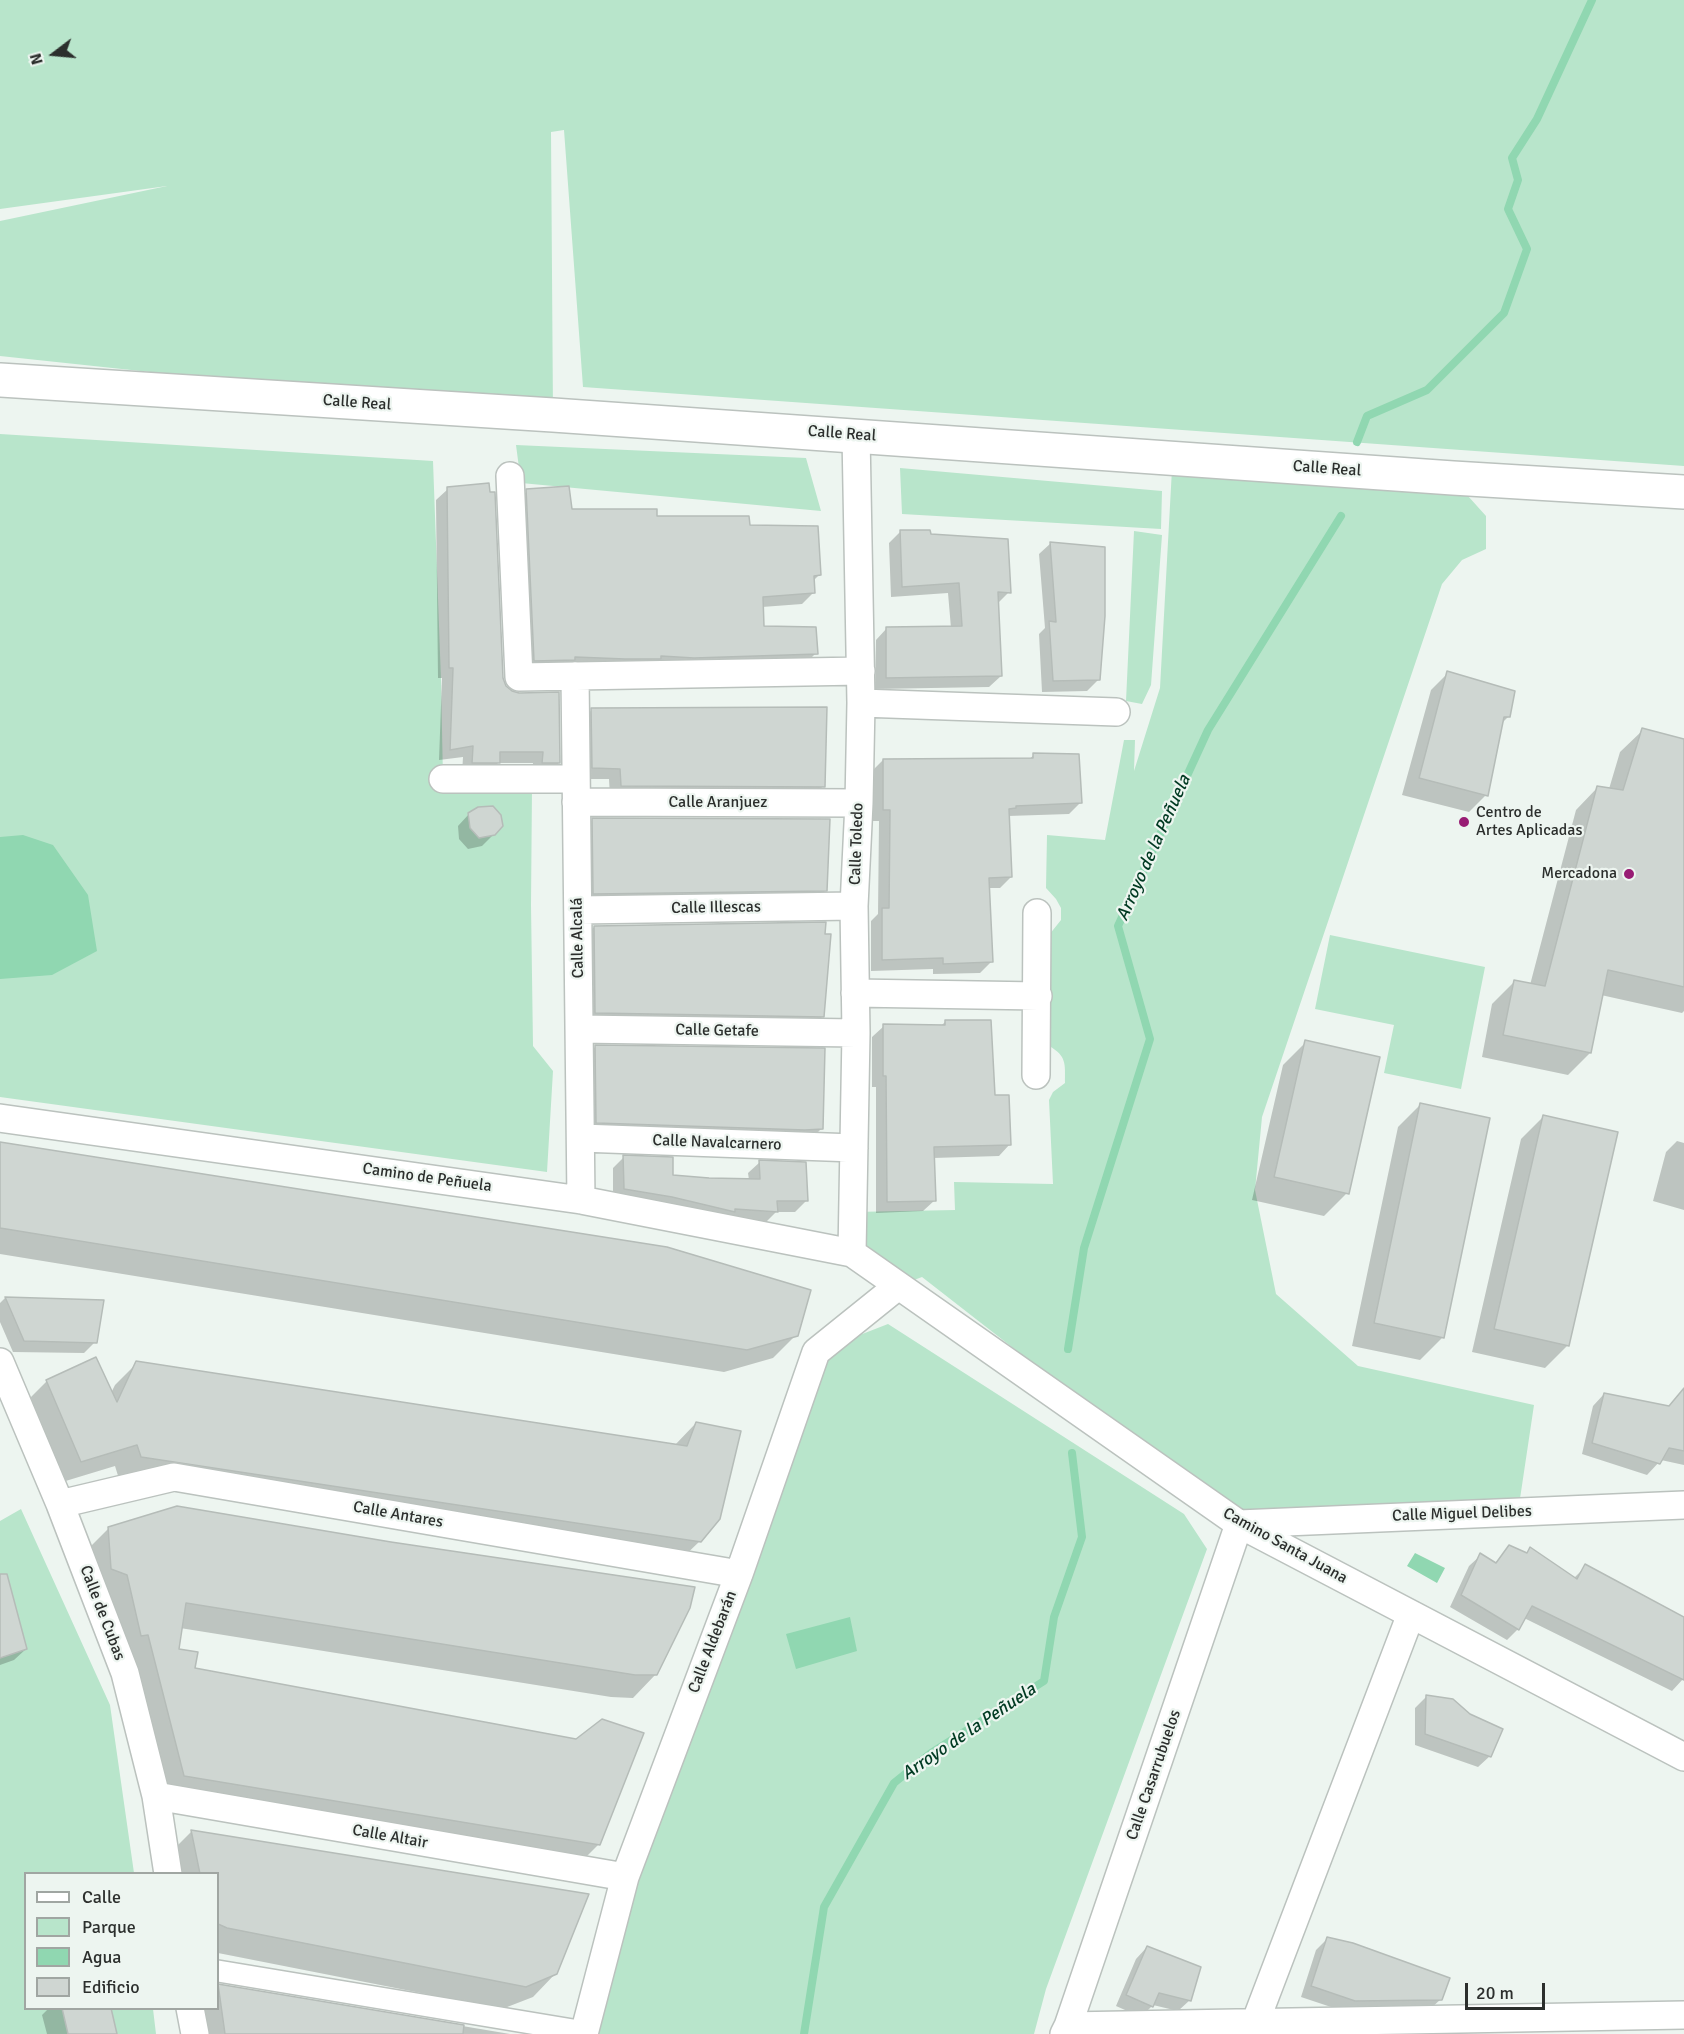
<!DOCTYPE html>
<html>
<head>
<meta charset="utf-8">
<style>
  body { margin:0 }
  #map { position:relative; width:1684px; height:2034px; overflow:hidden; background:#edf5f0; font-family:Signika,sans-serif }
  canvas { display:block }
  .legend { position:absolute; left:24px; top:1872px; width:195px; height:138px; box-sizing:border-box; background:#edf5f0; border:2px solid #a0a6a2; margin:0; padding:8px 10px; list-style:none; font-size:18px; color:#2c2f2d }
  .legend li { display:flex; align-items:center; gap:12px; height:30px }
  .legend b { width:30px; border:2px solid #a0a6a2 }
  .north { position:absolute; left:24px; top:24px; width:60px; height:60px; -webkit-text-stroke:4px #edf5f0; paint-order:stroke; rotate:254deg; font-size:16px; font-weight:700; line-height:24px; text-align:center; color:#2c2f2d }
  .north::after { content:''; display:block; margin:auto; width:21px; height:27px; background:#2c2f2d; clip-path:polygon(50% 0,100% 100%,50% 72%,0 100%) }
  .scale { position:absolute; left:1465px; top:1983px; width:80px; height:27px; box-sizing:border-box; border:3px solid #2c2f2d; border-top:0; padding-left:8px; font-size:18px; line-height:21px; white-space:nowrap; color:#2c2f2d; -webkit-text-stroke:4px #edf5f0; paint-order:stroke }
</style>
</head>
<body>
<div id="map">
<canvas width="1684" height="2034"></canvas>
<ul class="legend">
<li><b style="height:8px;background:#fff"></b>Calle</li>
<li><b style="height:16px;background:#b8e5cb"></b>Parque</li>
<li><b style="height:16px;background:#90d7b1"></b>Agua</li>
<li><b style="height:16px;background:#cfd6d2"></b>Edificio</li>
</ul>
<div class="north">N</div>
<div class="scale">20 m</div>
</div>
<script>
const context = document.querySelector('canvas').getContext('2d');
context.lineJoin = 'round';
function fillPath(path, color) { context.fillStyle = color; context.fill(path, 'evenodd'); }
function trace(path, color, width, dash) { context.strokeStyle = color; context.lineWidth = width; context.lineCap = dash ? 'butt' : 'round'; context.setLineDash(dash || []); context.stroke(path); }
function write(font, color, halo, rows, align = 'center') {
  context.font = font + ' Signika,sans-serif'; context.lineWidth = 4.5; context.setLineDash([]); context.textBaseline = 'middle'; context.strokeStyle = halo; context.fillStyle = color; for (const [text, x, y, turn = 0] of rows) {
    context.save(); context.translate(x, y); context.rotate((+turn || 0) * Math.PI / 180); context.textAlign = isNaN(turn) ? turn : align; if (halo) context.strokeText(text, 0, 0); context.fillText(text, 0, 0); context.restore();
  }
}
fillPath(new Path2D(`
  M 0,0 L 1684,0 L 1684,466 L 583,387 L 564,130 L 551,132 L 553,415 L 0,356 L 0,221 L 167,186 L 0,209 Z
  M 0,434 L 433,461 L 441,680 L 443,779 L 532,787 L 531,905 L 533,1046 L 553,1071 L 547,1172 L 0,1097 Z
  M 516,445 L 806,458 L 821,511 L 521,483 Z
  M 900,468 L 1162,491 L 1161,529 L 902,514 Z
  M 1172,469 L 1468,496 L 1486,516 L 1486,549 L 1462,560 L 1442,584 L 1262,1117 L 1255,1190 L 1276,1294 L 1358,1366 L 1534,1405 L 1518,1512 L 1239,1524 L 922,1277 L 898,1286 L 852,1253 L 853,1212 L 955,1210 L 954,1182 L 1053,1184 L 1049,1100 L 1053,1092 L 1065,1083 C 1065,1064 1067,1056 1049,1046 L 1049,935 L 1061,920 L 1061,908 L 1056,899 L 1046,888 L 1047,835 L 1105,840 L 1124,740 L 1135,740 L 1134,771 L 1160,688 Z
  M 1134,531 L 1162,535 L 1151,685 L 1142,704 L 1126,701 Z
  M 1330,935 L 1485,967 L 1461,1089 L 1384,1073 L 1394,1025 L 1315,1009 Z
  M 888,1324 L 1184,1514 L 1207,1549 L 1046,1989 L 1034,2034 L 584,2034 L 816,1352 Z
  M 21,1509 L 110,1705 L 134,1873 L 26,1874 L 26,2008 L 153,2009 L 156,2034 L 0,2034 L 0,1521 Z`), '#b8e5cb');
fillPath(new Path2D(`
  M 23,835 L 53,845 L 88,895 L 97,951 L 52,975 L 0,979 L 0,837 Z
  M 1415,1553 L 1445,1568 L 1437,1583 L 1407,1566 Z
  M 850,1617 L 857,1651 L 796,1669 L 786,1634 Z`), '#90d7b1');
fillPath(new Path2D(`
  M 448,489 L 504,686 L 559,763 L 547,774 L 532,774 L 533,763 L 498,763 L 487,774 L 462,774 L 463,757 L 439,760 L 442,678 L 438,678 L 436,500 Z
  M 527,491 L 570,510 L 748,526 L 819,575 L 812,582 L 813,593 L 802,604 L 762,607 L 763,628 L 816,653 L 805,664 L 523,672 L 516,502 Z
  M 900,532 L 1009,592 L 997,604 L 1001,676 L 989,687 L 875,689 L 876,640 L 887,628 L 951,628 L 948,593 L 891,597 L 889,543 Z
  M 1051,543 L 1098,680 L 1087,691 L 1042,692 L 1039,634 L 1045,628 L 1039,554 Z
  M 1448,673 L 1509,716 L 1501,724 L 1486,795 L 1469,812 L 1402,795 L 1431,690 Z
  M 592,710 L 823,786 L 812,798 L 610,797 L 609,779 L 581,779 L 580,721 Z
  M 1643,730 L 1684,741 L 1684,1011 L 1682,1013 L 1601,995 L 1590,1053 L 1568,1075 L 1482,1057 L 1492,1004 L 1515,981 L 1530,985 L 1576,810 L 1598,787 L 1609,789 L 1620,752 Z
  M 1034,755 L 1080,803 L 1069,814 L 1008,816 L 1011,877 L 1000,888 L 988,888 L 991,962 L 980,973 L 933,974 L 933,969 L 871,971 L 871,921 L 878,914 L 879,821 L 872,821 L 872,771 L 883,760 L 1028,760 Z
  M 469,814 L 502,826 L 482,846 L 468,849 L 459,839 L 458,826 Z
  M 593,819 L 826,890 L 815,901 L 583,905 L 582,831 Z
  M 594,927 L 823,936 L 823,1016 L 812,1027 L 584,1024 L 583,938 Z
  M 945,1022 L 993,1097 L 1010,1144 L 999,1156 L 933,1158 L 935,1200 L 923,1211 L 876,1213 L 876,1087 L 872,1087 L 872,1037 L 884,1026 L 941,1026 Z
  M 1306,1042 L 1347,1193 L 1324,1216 L 1252,1200 L 1283,1065 Z
  M 596,1046 L 821,1129 L 810,1140 L 585,1134 L 584,1058 Z
  M 1421,1104 L 1443,1337 L 1420,1360 L 1352,1346 L 1398,1127 Z
  M 1544,1116 L 1568,1345 L 1545,1368 L 1472,1352 L 1521,1139 Z
  M 1677,1141 L 1684,1143 L 1684,1210 L 1653,1201 L 1666,1152 Z
  M 0,1144 L 796,1335 L 773,1358 L 724,1372 L 0,1254 Z
  M 624,1157 L 672,1176 L 749,1180 L 748,1173 L 760,1162 L 806,1201 L 795,1212 L 776,1212 L 765,1223 L 613,1200 L 613,1168 Z
  M 5,1298 L 103,1301 L 95,1342 L 84,1353 L 13,1352 L 0,1322 L 0,1303 Z
  M 137,1363 L 674,1446 L 696,1423 L 700,1541 L 677,1563 L 119,1479 L 115,1466 L 59,1483 L 25,1403 L 47,1381 L 111,1393 L 115,1385 Z
  M 1681,1393 L 1684,1394 L 1684,1465 L 1661,1460 L 1647,1475 L 1582,1454 L 1593,1406 L 1604,1394 L 1668,1407 Z
  M 109,1528 L 391,1544 L 656,1674 L 633,1698 L 611,1697 L 180,1628 L 177,1650 L 193,1669 L 599,1844 L 576,1867 L 162,1799 L 86,1551 Z
  M 1510,1547 L 1525,1554 L 1530,1549 L 1574,1578 L 1586,1566 L 1684,1619 L 1683,1679 L 1672,1691 L 1524,1618 L 1518,1629 L 1507,1640 L 1450,1607 L 1469,1566 L 1481,1555 L 1494,1564 Z
  M 0,1613 L 26,1649 L 14,1660 L 0,1665 Z
  M 1426,1697 L 1490,1756 L 1478,1767 L 1415,1745 L 1415,1708 Z
  M 192,1831 L 556,1973 L 533,1997 L 502,2009 L 218,1953 L 218,1874 L 173,1874 L 169,1854 Z
  M 1327,1939 L 1441,1999 L 1429,2010 L 1343,2011 L 1301,1997 L 1316,1950 Z
  M 1147,1947 L 1190,2000 L 1178,2011 L 1153,2005 L 1141,2017 L 1116,2006 L 1136,1959 Z
  M 218,1985 L 510,2034 L 199,2034 L 195,2008 L 218,2008 Z
  M 49,2008 L 83,2008 L 115,2034 L 47,2034 L 42,2015 Z`), '#0003');
trace(new Path2D(`
  M 1357,442 L 1367,416 L 1427,390 L 1504,313 L 1527,249 L 1508,209 L 1518,180 L 1512,158 L 1537,119 L 1592,0
  M 1068,1349 L 1084,1248 L 1150,1039 L 1118,926 L 1208,730 L 1341,516
  M 804,2034 L 824,1907 L 894,1783 L 931,1753 L 1044,1681 L 1054,1617 L 1082,1537 L 1072,1453`), '#90d7b1', 8);
const building = new Path2D(`
  M 489,483 L 490,492 L 495,492 L 503,678 L 506,686 L 512,691 L 519,693 L 559,692 L 560,763 L 542,763 L 543,752 L 500,752 L 500,763 L 472,763 L 473,746 L 450,750 L 453,668 L 449,668 L 447,487 Z
  M 569,486 L 572,509 L 657,509 L 657,516 L 749,516 L 750,525 L 818,526 L 821,575 L 814,576 L 815,593 L 763,597 L 764,626 L 816,627 L 818,654 L 694,658 L 661,656 L 661,659 L 625,659 L 575,657 L 575,660 L 534,661 L 526,489 Z
  M 900,530 L 930,530 L 931,534 L 1008,539 L 1011,593 L 998,592 L 1002,676 L 886,678 L 886,627 L 962,626 L 959,583 L 902,587 Z
  M 1050,542 L 1105,547 L 1105,616 L 1100,680 L 1053,681 L 1049,621 L 1056,622 Z
  M 1447,671 L 1515,691 L 1510,717 L 1504,717 L 1488,796 L 1419,778 Z
  M 827,707 L 825,787 L 621,786 L 620,769 L 592,768 L 591,708 Z
  M 1642,728 L 1684,739 L 1684,987 L 1608,970 L 1591,1053 L 1503,1035 L 1514,980 L 1545,986 L 1597,786 L 1623,790 Z
  M 1033,753 L 1079,754 L 1082,803 L 1016,806 L 1016,808 L 1009,809 L 1012,877 L 989,878 L 993,962 L 943,964 L 943,958 L 882,960 L 882,908 L 889,908 L 890,810 L 883,810 L 883,759 L 1033,758 Z
  M 493,806 L 501,815 L 503,826 L 495,835 L 479,838 L 470,828 L 468,813 L 478,807 Z
  M 592,818 L 830,819 L 827,891 L 593,894 Z
  M 826,922 L 825,934 L 831,934 L 824,1017 L 595,1013 L 594,926 Z
  M 945,1020 L 991,1020 L 995,1095 L 1009,1095 L 1011,1145 L 934,1147 L 936,1201 L 887,1202 L 886,1076 L 883,1076 L 883,1024 L 945,1025 Z
  M 1305,1040 L 1380,1057 L 1349,1194 L 1274,1177 Z
  M 595,1045 L 825,1048 L 823,1129 L 805,1130 L 596,1123 Z
  M 1420,1103 L 1490,1118 L 1444,1338 L 1374,1323 Z
  M 1543,1115 L 1618,1132 L 1569,1346 L 1494,1329 Z
  M 0,1142 L 667,1247 L 811,1290 L 798,1336 L 747,1350 L 0,1228 Z
  M 623,1155 L 673,1157 L 673,1175 L 709,1178 L 760,1179 L 759,1160 L 806,1162 L 808,1201 L 777,1201 L 778,1212 L 735,1209 L 735,1212 L 672,1197 L 624,1189 Z
  M 5,1297 L 104,1300 L 97,1343 L 24,1341 Z
  M 96,1357 L 117,1402 L 136,1361 L 687,1446 L 696,1422 L 741,1431 L 720,1519 L 701,1542 L 141,1457 L 137,1445 L 81,1462 L 46,1380 Z
  M 1684,1388 L 1684,1451 L 1669,1448 L 1660,1464 L 1592,1443 L 1604,1393 L 1669,1406 Z
  M 177,1506 L 391,1542 L 695,1587 L 690,1608 L 657,1675 L 635,1675 L 186,1603 L 179,1649 L 198,1652 L 195,1668 L 576,1739 L 602,1719 L 644,1733 L 600,1845 L 184,1776 L 148,1635 L 141,1636 L 127,1575 L 111,1569 L 108,1527 Z
  M 1509,1545 L 1527,1553 L 1530,1547 L 1577,1579 L 1585,1564 L 1684,1617 L 1684,1680 L 1532,1606 L 1519,1630 L 1461,1595 L 1480,1553 L 1496,1563 Z
  M 0,1574 L 7,1574 L 27,1649 L 0,1658 Z
  M 1426,1695 L 1453,1699 L 1470,1714 L 1503,1729 L 1491,1757 L 1425,1734 Z
  M 191,1830 L 589,1894 L 557,1974 L 526,1987 L 227,1928 L 218,1924 L 218,1874 L 200,1874 Z
  M 1327,1937 L 1353,1943 L 1450,1978 L 1442,2000 L 1355,2001 L 1311,1986 Z
  M 1147,1946 L 1201,1967 L 1191,2001 L 1159,1993 L 1153,2007 L 1126,1995 Z
  M 218,1984 L 464,2025 L 463,2034 L 225,2034 Z
  M 62,2008 L 111,2008 L 117,2034 L 68,2034 Z`);
fillPath(building, '#cfd6d2');
trace(building, '#b5bcb8', 1.5);
const pedestrian = new Path2D(`
  M 218,1971 L 585,2032`);
const minor = new Path2D(`
  M 510,476 L 519,677 L 861,671
  M 575,676 L 581,1200
  M 861,703 L 1116,712
  M 443,779 L 576,779
  M 576,802 L 859,803
  M 578,910 L 854,906
  M 855,993 L 1038,996
  M 579,1029 L 856,1033
  M 1036,1075 L 1037,913
  M 0,1118 L 581,1200 L 852,1253 L 1239,1524 L 1684,1757
  M 581,1138 L 854,1148
  M 852,1253 L 856,1033 L 854,906 L 859,803 L 861,703 L 856,435
  M 0,1362 L 60,1504 L 125,1673 L 156,1796 L 168,1874
  M 60,1504 L 174,1477 L 739,1574
  M 156,1796 L 625,1877
  M 190,2008 L 195,2034
  M 1255,2023 L 1411,1614
  M 1068,2026 L 1684,2015
  M 584,2034 L 625,1877 L 739,1574 L 816,1352 L 898,1286
  M 1064,2034 L 1068,2026 L 1239,1524 L 1684,1505`);
const tertiary = new Path2D(`
  M 0,380 L 553,415 L 1453,478 L 1684,492`);
trace(pedestrian, '#bbc2be', 24);
trace(minor, '#bbc2be', 30);
trace(tertiary, '#bbc2be', 36);
trace(pedestrian, '#fff', 21);
trace(minor, '#fff', 27);
trace(tertiary, '#fff', 33);
for (const [x, y, r, color] of [
  [1464,822,6,"#981c74"],
  [1629,874,6,"#981c74"]
]) { const dot = new Path2D(); dot.arc(x, y, r, 0, 2 * Math.PI); context.fillStyle = color; context.fill(dot); trace(dot, '#edf5f0', 2); }
write('16px', '#2c2f2d', '#edf5f0', [
  ["Calle Real",357,403,4],
  ["Calle Real",842,434,4],
  ["Calle Real",1327,469,4],
  ["Calle Aranjuez",718,803],
  ["Calle Toledo",857,844,-88],
  ["Calle Illescas",716,908,-1],
  ["Calle Alcalá",578,938,-91],
  ["Calle Getafe",717,1031,1],
  ["Calle Navalcarnero",717,1143,2],
  ["Camino de Peñuela",427,1178,8],
  ["Calle Miguel Delibes",1462,1514,-2],
  ["Calle Antares",398,1515,10],
  ["Camino Santa Juana",1285,1546,29],
  ["Calle de Cubas",102,1613,69],
  ["Calle Aldebarán",713,1642,-69],
  ["Calle Casarrubuelos",1154,1775,-71],
  ["Calle Altair",390,1837,10]
]);
write('16px', '#2c2f2d', '#edf5f0', [
  ["Centro de",1476,813],
  ["Artes Aplicadas",1476,831],
  ["Mercadona",1617,874,"right"]
], 'left');
write('italic 18px', '#003a22', '#edf5f0', [
  ["Arroyo de la Peñuela",1154,848,-66],
  ["Arroyo de la Peñuela",969,1732,-34]
]);
</script>
</body>
</html>
